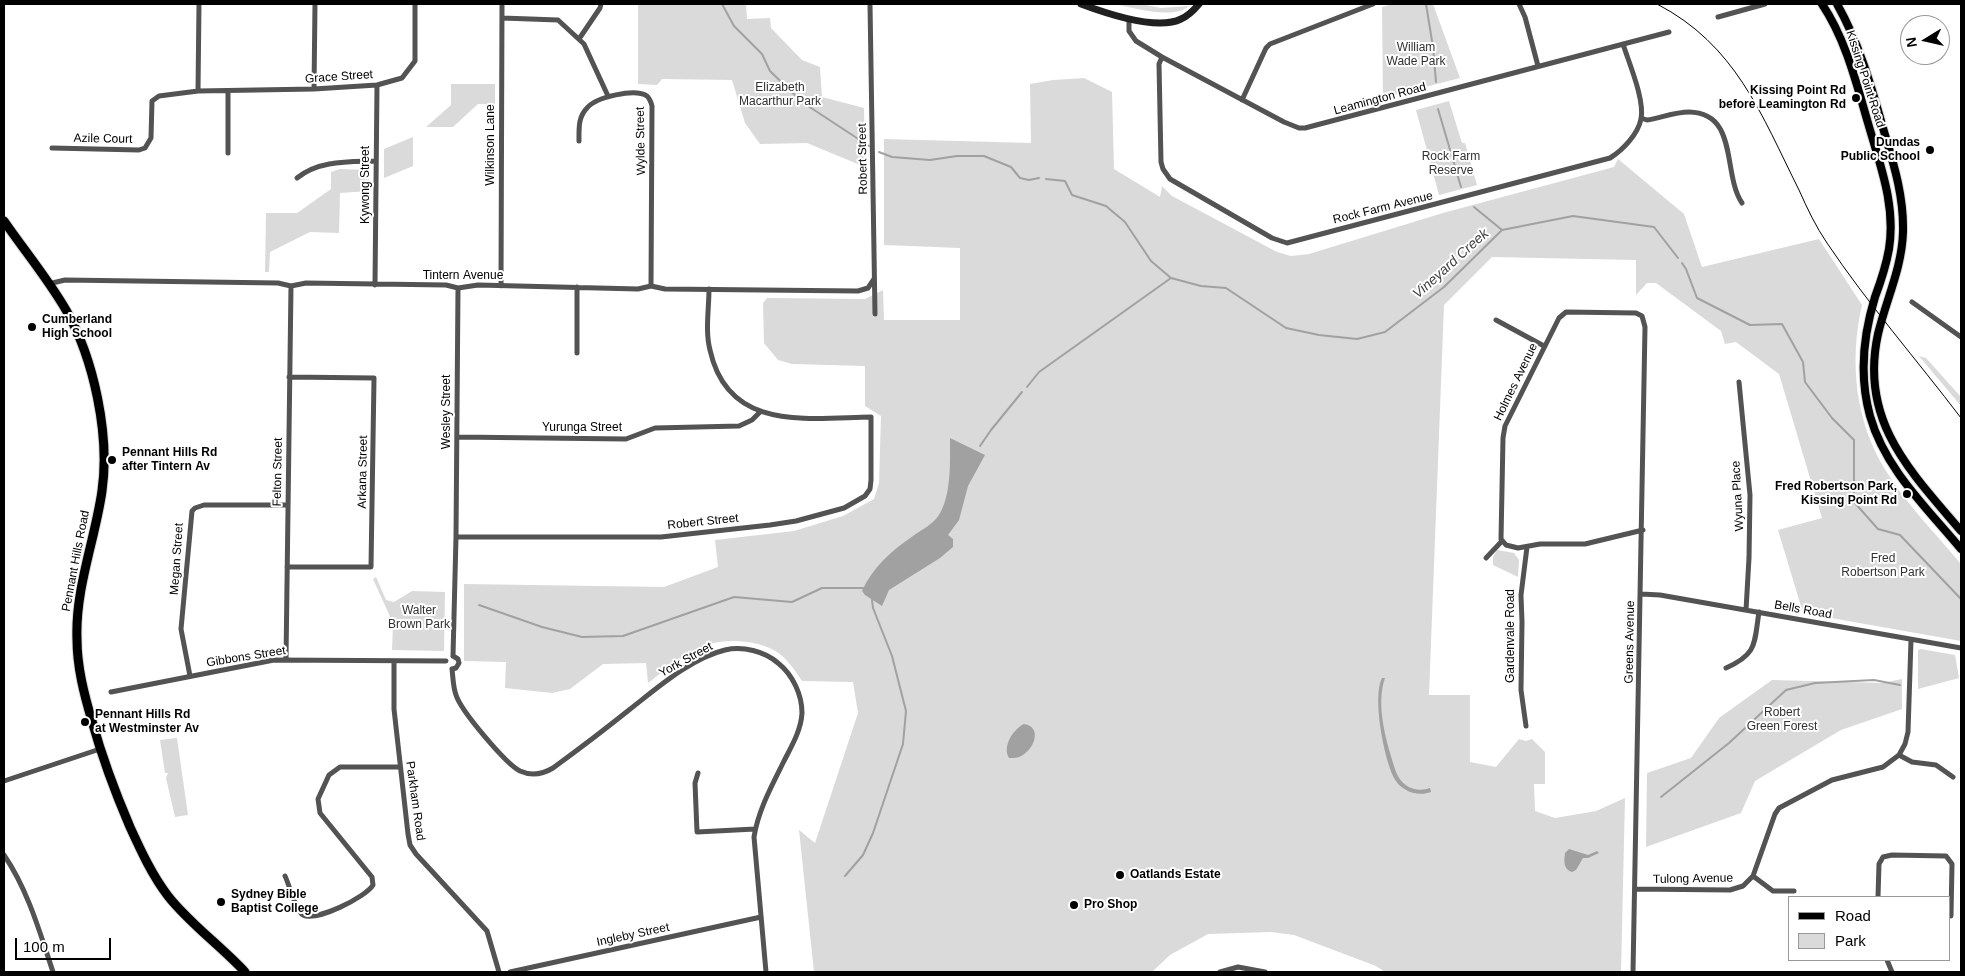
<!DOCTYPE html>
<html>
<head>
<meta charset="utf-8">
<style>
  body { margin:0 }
  #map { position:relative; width:1965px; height:976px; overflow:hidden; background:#fff; font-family:Arial,sans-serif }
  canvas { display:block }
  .frame { position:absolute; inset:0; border:5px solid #000; pointer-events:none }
  .legend { position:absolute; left:1788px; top:896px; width:162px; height:65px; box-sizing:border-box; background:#fff; border:1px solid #999; margin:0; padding:6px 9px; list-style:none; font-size:15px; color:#000 }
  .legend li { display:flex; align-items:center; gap:10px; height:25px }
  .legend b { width:25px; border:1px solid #999 }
  .north { position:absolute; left:1900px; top:15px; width:50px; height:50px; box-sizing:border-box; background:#fff; border:1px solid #999; border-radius:50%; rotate:261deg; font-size:14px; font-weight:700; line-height:20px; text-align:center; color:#000 }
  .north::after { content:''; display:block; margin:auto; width:18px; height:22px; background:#000; clip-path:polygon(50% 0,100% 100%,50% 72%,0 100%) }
  .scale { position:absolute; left:15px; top:938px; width:96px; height:22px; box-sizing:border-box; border:2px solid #000; border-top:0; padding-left:6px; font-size:15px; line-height:18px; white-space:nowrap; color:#000; -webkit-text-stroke:4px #fff; paint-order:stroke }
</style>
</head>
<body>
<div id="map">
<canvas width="1965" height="976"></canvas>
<div class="frame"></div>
<ul class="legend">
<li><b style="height:6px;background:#000"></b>Road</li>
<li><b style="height:14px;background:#dadada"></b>Park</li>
</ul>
<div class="north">N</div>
<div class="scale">100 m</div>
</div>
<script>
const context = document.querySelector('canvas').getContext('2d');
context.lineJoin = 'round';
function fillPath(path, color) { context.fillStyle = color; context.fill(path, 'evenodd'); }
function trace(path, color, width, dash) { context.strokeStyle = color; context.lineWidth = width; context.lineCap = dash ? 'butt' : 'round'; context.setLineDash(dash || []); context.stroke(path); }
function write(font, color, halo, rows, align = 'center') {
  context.font = font + ' Arial,sans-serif'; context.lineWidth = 4; context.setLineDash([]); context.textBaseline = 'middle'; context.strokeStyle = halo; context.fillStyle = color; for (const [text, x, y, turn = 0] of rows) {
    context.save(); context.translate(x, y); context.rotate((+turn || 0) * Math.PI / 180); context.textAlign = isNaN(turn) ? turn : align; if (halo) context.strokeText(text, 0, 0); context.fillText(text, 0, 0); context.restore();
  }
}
fillPath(new Path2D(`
  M 638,4 L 746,4 L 747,19 L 770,18 L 771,28 L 802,60 L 820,67 L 822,97 L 864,108 L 865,167 L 807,143 L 760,144 L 745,123 L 732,80 L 662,79 L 657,85 L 638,84 Z
  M 1115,4 L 1141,4 L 1161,8 L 1189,6 C 1174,20 1133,8 1115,4 Z
  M 1393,4 L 1433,4 L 1460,78 L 1383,98 L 1382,7 Z
  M 1084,78 L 1112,92 L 1114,169 L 1160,197 L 1162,186 L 1172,196 L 1277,252 L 1291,256 L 1309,254 L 1443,213 L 1614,167 L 1618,159 L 1684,214 L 1702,267 L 1819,239 L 1862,305 C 1849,361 1855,422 1886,471 C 1907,505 1936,534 1961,564 L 1961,641 L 1803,613 L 1778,530 L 1822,518 L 1779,374 L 1736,342 L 1725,344 L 1721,331 L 1656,283 L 1647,283 L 1636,295 L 1636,260 L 1492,257 L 1444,305 L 1429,695 L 1470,695 L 1470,762 L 1496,767 L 1519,739 L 1526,741 L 1532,739 L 1545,752 L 1545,784 L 1534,784 L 1535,811 L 1555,818 L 1596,811 L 1625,798 L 1621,972 L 1385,972 L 1376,966 L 1294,935 L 1271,932 L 1208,934 L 1170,955 L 1152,972 L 814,972 L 799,830 L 815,843 L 858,713 L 853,682 L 802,681 C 795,670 788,660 777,652 C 760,641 730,638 710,644 C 692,651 663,671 648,683 L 646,663 L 603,664 L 570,689 L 552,693 L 505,688 L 506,662 L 464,661 L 464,584 L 664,587 L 718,567 L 715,540 L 794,531 L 843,516 L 874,499 L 879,483 L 881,416 L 865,406 L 865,366 L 792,364 L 778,360 L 764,343 L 763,303 L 767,298 L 865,299 L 883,290 L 884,320 L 960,320 L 960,248 L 884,245 L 884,139 L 1031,143 L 1030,84 L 1053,80 Z
  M 451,84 L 495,84 L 495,104 L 478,104 L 453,127 L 426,127 L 451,105 Z
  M 1449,101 L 1462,143 L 1465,143 L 1477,185 L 1439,195 L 1416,110 Z
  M 413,137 L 413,166 L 384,178 L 384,149 Z
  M 340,169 L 367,170 L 369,175 L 369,191 L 340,193 L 339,233 L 310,232 L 270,252 L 269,272 L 265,272 L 266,213 L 297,213 L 331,189 L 331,172 Z
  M 1919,356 L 1926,358 L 1961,397 L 1961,406 Z
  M 1497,550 L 1514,553 L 1519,560 L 1518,577 L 1493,565 L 1493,557 Z
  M 376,577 L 386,600 L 394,602 L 412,591 L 445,592 L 444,651 L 392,650 L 393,623 L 373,579 Z
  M 1921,649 L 1955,655 L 1959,678 L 1918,689 L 1918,650 Z
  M 1902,679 L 1902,709 L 1841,730 L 1755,781 L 1741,813 L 1646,847 L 1647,773 L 1691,758 L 1719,718 L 1772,680 L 1883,683 Z
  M 177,738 L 188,815 L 175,817 L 166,778 L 168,773 L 165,773 L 160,740 Z`), '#dadada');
fillPath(new Path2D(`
  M 950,438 L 985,455 L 968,486 L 959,520 L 948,535 L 953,539 L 953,547 L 940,558 L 889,590 L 882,606 L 865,595 L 862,591 C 873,567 891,551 913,536 C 920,531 929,526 935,520 C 952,502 950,462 950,438 Z
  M 1382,678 L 1385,678 C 1375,706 1387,744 1396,772 C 1402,787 1416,793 1430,788 L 1431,792 C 1417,797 1401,791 1394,778 C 1384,759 1372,697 1382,678 Z
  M 1024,724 C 1043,727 1034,750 1021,756 C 1018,758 1013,758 1009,758 C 1002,747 1013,729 1024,724 Z
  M 1569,849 L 1588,855 L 1597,851 L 1599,853 L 1588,858 L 1583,858 L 1576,870 L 1572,872 C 1563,869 1564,861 1565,853 Z`), '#a1a1a1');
trace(new Path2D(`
  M 722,4 L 734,26 L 762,54 L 770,71 L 802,102 L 869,146
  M 1426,4 L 1433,47 L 1436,82
  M 1438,109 L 1461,187
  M 879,152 L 892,157 L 930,160 L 957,156 L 984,156 L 1011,167 L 1020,178 L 1029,180 L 1039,178
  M 1046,179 L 1065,181 L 1072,195 L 1106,206 L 1125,222 L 1151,261 L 1171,278 L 1201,286 L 1226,288 L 1286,328 L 1319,335 L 1357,339 L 1385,332 L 1444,287 L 1502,230 L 1573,216 L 1654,227 L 1678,258
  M 1474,207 L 1502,230
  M 1682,263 L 1686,269 L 1697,298 L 1750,325 L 1782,324 L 1803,362 L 1805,382 L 1832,418 L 1854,440 L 1854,502 L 1878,529 L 1900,535 L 1961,599
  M 1027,387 L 1039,372 L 1171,278
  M 980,446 L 991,430 L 1022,392
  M 479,605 L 542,627 L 582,637 L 623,636 L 734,597 L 792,602 L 822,588 L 864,588
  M 1661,797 L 1729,743 L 1786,690 L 1815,683 L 1874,680 L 1900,685
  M 845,876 L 863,855 L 873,833 L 903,744 L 906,711 L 892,656 L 873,608 L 872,600`), '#a1a1a1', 2);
const primary = new Path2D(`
  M 1822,4 C 1846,40 1856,82 1868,123 C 1880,165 1896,205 1889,249 C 1886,266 1881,281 1875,297 C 1863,336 1859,376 1870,416 C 1885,469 1927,508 1961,549
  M 1837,4 C 1859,43 1871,85 1883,128 C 1893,162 1904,195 1903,232 C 1902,268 1886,300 1878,334 C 1859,421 1910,471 1961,531`);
const trunk = new Path2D(`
  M 4,221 C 24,250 48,279 66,310 C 94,359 110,435 102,491 C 95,540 75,589 77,639 C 77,667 84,694 92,721 C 102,757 115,792 130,827 C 141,851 152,875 168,896 C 190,924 221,946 245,972`);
trace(primary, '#dbdbdb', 10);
trace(trunk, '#dbdbdb', 11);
trace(new Path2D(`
  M 870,4 L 875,314
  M 1519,4 L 1525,17 L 1538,66
  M 1718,17 L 1765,4
  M 502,18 L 558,20 L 584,44 L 608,96
  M 1129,19 L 1129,31 L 1136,41 L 1162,57 L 1284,122 L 1299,128 L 1305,128 L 1669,32
  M 579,39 L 600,8 L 601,4
  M 1162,57 L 1159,64 L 1161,162 L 1163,169 L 1170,179 L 1272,238 L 1287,243 L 1610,158 C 1623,150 1638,134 1641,119 C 1645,100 1629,63 1623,44
  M 314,89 L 315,4
  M 198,91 L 199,4
  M 1242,100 L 1266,48 L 1270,44 L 1373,4
  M 1641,118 L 1647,120 C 1660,118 1675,112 1689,112 C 1739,113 1722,173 1742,203
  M 579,141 C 579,129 578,117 587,108 C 596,97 635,88 647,96 C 650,99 651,102 652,106 L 651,286
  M 52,148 L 139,150 L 145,148 L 151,138 L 152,101 L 159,96 L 198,91 L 314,89 L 377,85 L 402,78 L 415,61 L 415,4
  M 228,153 L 228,92
  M 297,178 C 319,160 349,162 376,161
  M 48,284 L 65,280 L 278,283 L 291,286 L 306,283 L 446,285 L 458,288 L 478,285 L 638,289 L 651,286 L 665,289 L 858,291 L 868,288 L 874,279
  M 375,285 L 377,85
  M 501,286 L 502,4
  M 1912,302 L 1961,337
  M 1496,320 L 1544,346
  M 577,353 L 577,287
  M 1739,382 L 1750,495 L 1749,558 L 1746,610
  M 457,437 L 626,439 L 655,428 L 739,426 L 752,420 L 760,412
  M 456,537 L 661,537 L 770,525 L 796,521 L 844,508 L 865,496 L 870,489 L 871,480 L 871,417 C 807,418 728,432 710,350 C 705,331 709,309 709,289
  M 1486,558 L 1502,541
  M 287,567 L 371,567 L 374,378 L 289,377
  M 1641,594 L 1660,595 L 1961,648
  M 453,656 L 456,537 L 458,288
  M 286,659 L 291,286
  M 394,661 L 394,709 L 408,834 L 410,845 L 416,854 L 487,931 L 499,972
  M 1726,668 C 1758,654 1754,643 1759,612
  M 452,669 C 453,677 453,687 456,695 C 461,711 506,764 520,771 C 531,776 543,774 553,768 C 579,749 604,730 629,710 C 656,689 691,658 725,650 C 743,646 764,651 778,663 C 793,675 802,695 802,713 C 801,731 791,747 783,763 C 772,785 758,811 754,837 L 766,972
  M 452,669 L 456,668 L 459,663 L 458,659 L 453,656
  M 190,676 L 181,629 L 192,511 L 195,508 L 204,505 L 288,505
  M 111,692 L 274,660 L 446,661
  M 1526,726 L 1521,690 L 1522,622 L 1521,595 L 1527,547
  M 1899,755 L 1912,762 L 1936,765 L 1953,777
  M 698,773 L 695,783 L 697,832 L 755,829
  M 4,781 L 100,749
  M 4,855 C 28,890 40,933 53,972
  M 285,876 C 289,884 296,911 303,915 C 316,922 366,897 373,885 L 372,877 L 320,813 L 318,799 L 329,775 L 340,767 L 400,767
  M 1753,876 L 1773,891 L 1794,891
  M 1635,889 L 1730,890 L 1743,886 L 1753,876 L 1775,814 L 1779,808 L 1832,780 L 1883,767 L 1899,755 L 1905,744 L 1908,732 L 1911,640
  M 1878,897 L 1879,864 L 1883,857 L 1892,855 L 1946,856 L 1952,864 L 1951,916
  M 1887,960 L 1892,972
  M 510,972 L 761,917
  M 1220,972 L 1238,967 L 1265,972
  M 1633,972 L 1645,327 L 1642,316 L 1636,313 L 1566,312 L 1559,318 L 1505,426 L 1503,438 L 1501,539 L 1506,545 L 1518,548 L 1540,544 L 1585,544 L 1643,530`), '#535353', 5);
trace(new Path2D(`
  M 1081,4 C 1105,13 1157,31 1181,19 C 1188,16 1194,10 1199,4`), '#202020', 7);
trace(primary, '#000', 8);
trace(trunk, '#000', 9);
trace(new Path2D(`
  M 1159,4 L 1187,4
  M 1657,4 C 1736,45 1761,114 1799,190 C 1807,208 1816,227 1827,243 C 1868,304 1917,360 1961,418`), '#000', 1);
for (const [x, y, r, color] of [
  [1856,98,5,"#000"],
  [1930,150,5,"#000"],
  [32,327,5,"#000"],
  [112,460,5,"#000"],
  [1907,494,5,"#000"],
  [85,722,5,"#000"],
  [1120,875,5,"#000"],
  [221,902,5,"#000"],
  [1074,905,5,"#000"]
]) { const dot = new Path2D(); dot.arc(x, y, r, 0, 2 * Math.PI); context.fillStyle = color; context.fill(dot); trace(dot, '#fff', 2); }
write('12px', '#313131', '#fff', [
  ["William",1416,48],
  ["Wade Park",1416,62],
  ["Elizabeth",780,88],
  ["Macarthur Park",780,102],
  ["Rock Farm",1451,157],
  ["Reserve",1451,171],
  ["Fred",1883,559],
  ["Robertson Park",1883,573],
  ["Walter",419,611],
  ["Brown Park",419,625],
  ["Robert",1782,713],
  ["Green Forest",1782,727]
]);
write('12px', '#000', '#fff', [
  ["Grace Street",339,77,-4],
  ["Kissing Point Road",1865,79,72],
  ["Leamington Road",1380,99,-15],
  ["Azile Court",103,139,1],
  ["Wylde Street",641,141,-91],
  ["Wilkinson Lane",491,145,-90],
  ["Robert Street",863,159,-91],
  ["Kywong Street",366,185,-90],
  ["Rock Farm Avenue",1383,208,-14],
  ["Tintern Avenue",463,276],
  ["Holmes Avenue",1516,382,-64],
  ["Wesley Street",447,412,-90],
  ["Yurunga Street",582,428],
  ["Felton Street",278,472,-89],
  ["Arkana Street",363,472,-89],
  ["Wyuna Place",1738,496,-93],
  ["Robert Street",703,522,-6],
  ["Megan Street",177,559,-86],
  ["Pennant Hills Road",76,561,-79],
  ["Bells Road",1803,610,10],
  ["Gardenvale Road",1511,636,-90],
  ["Greens Avenue",1630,642,-89],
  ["Gibbons Street",246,657,-9],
  ["York Street",686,660,-29],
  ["Parkham Road",415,801,82],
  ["Tulong Avenue",1693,879,-1],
  ["Ingleby Street",633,935,-12]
]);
write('bold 12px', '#000', '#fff', [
  ["Kissing Point Rd",1846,91,"right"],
  ["before Leamington Rd",1846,105,"right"],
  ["Dundas",1920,143,"right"],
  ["Public School",1920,157,"right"],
  ["Cumberland",42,320],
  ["High School",42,334],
  ["Pennant Hills Rd",122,453],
  ["after Tintern Av",122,467],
  ["Fred Robertson Park,",1897,487,"right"],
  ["Kissing Point Rd",1897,501,"right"],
  ["Pennant Hills Rd",95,715],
  ["at Westminster Av",95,729],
  ["Oatlands Estate",1130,875],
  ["Sydney Bible",231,895],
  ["Baptist College",231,909],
  ["Pro Shop",1084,905]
], 'left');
write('italic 14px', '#424242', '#fff', [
  ["Vineyard Creek",1451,264,-42]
]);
</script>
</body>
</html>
